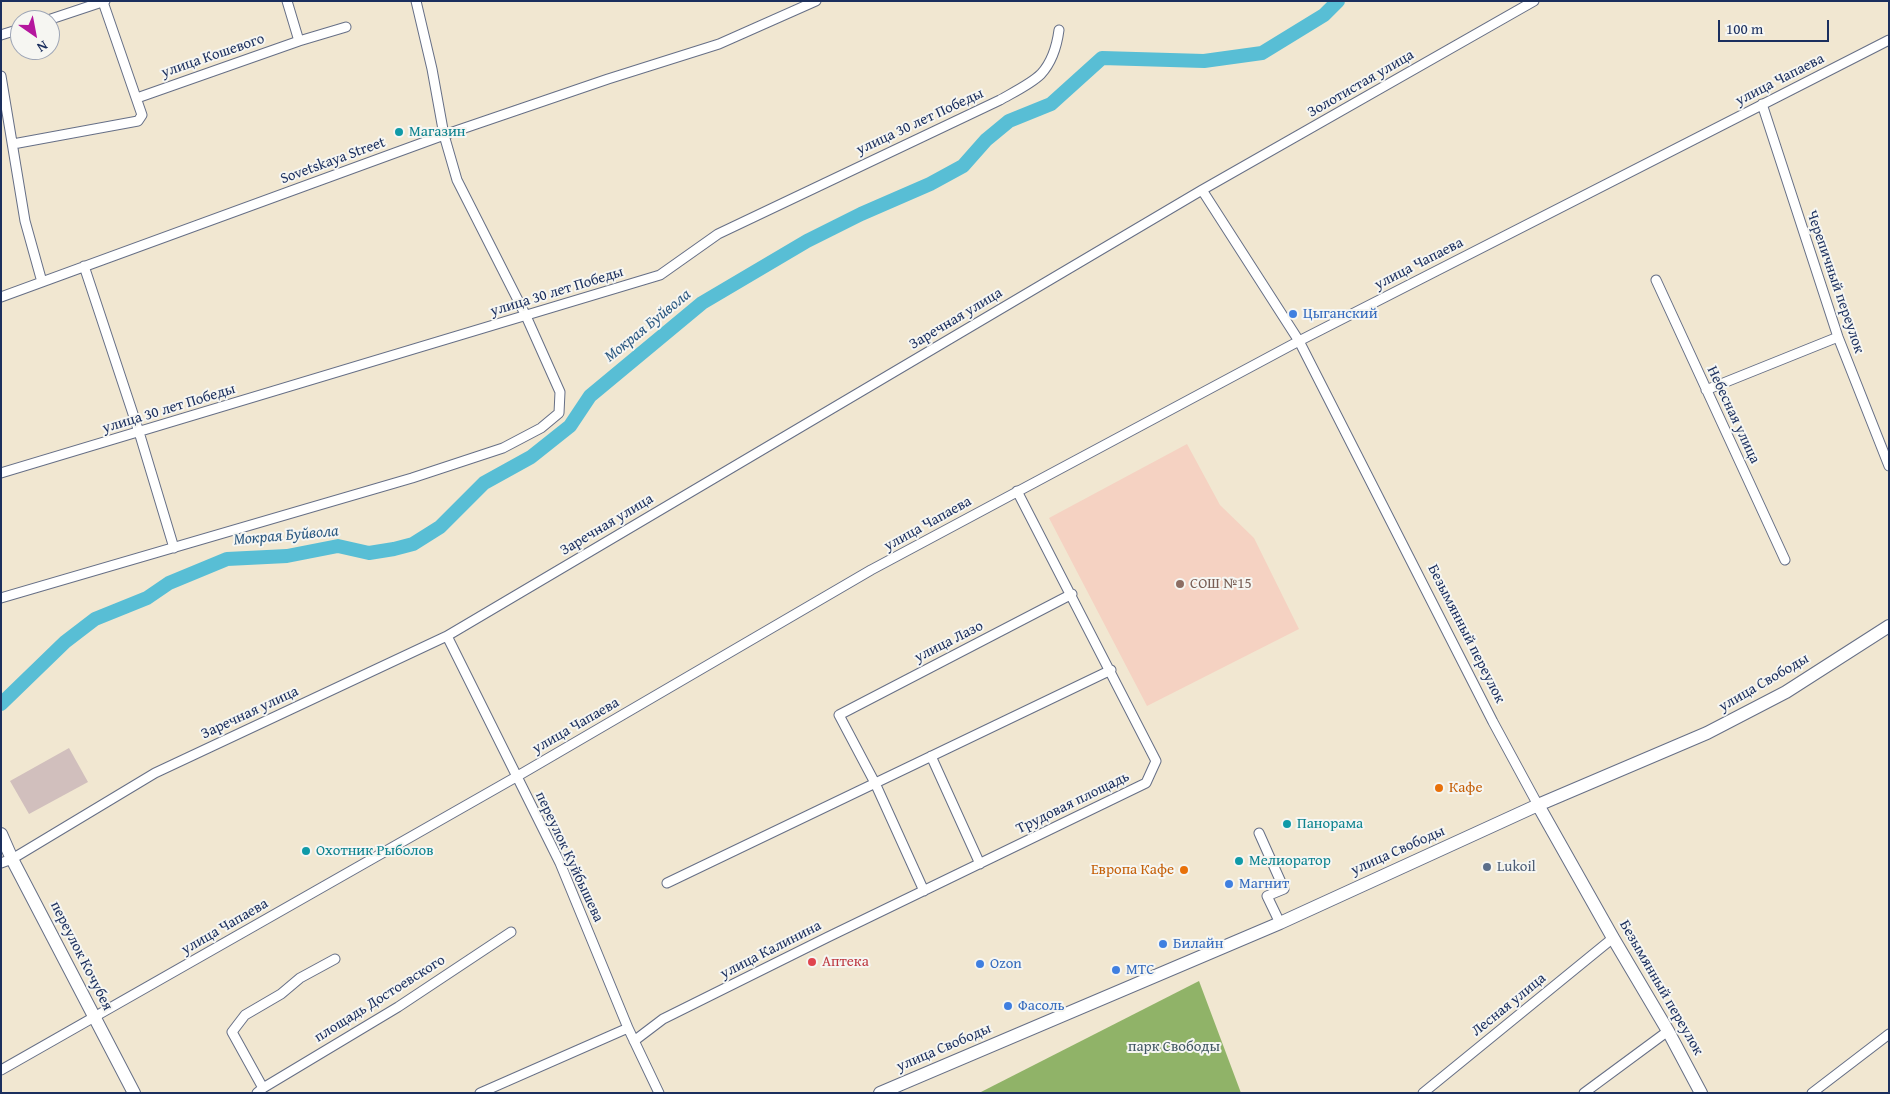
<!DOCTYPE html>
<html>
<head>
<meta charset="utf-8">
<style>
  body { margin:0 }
  #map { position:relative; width:1890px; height:1094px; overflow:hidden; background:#f1e7d1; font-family:"Gentium Book Plus",serif }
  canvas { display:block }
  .frame { position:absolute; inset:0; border:2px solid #1b2f5e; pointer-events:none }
  .north { position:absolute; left:10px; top:10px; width:50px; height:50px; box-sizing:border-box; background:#f6f6f2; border:1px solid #9ea6b7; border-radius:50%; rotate:147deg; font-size:14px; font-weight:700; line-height:20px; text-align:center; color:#1b2f5e }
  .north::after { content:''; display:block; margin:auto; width:18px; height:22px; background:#b5179e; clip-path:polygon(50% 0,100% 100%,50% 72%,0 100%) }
  .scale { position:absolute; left:1718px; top:20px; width:111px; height:22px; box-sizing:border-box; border:2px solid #1b2f5e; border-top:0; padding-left:6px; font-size:15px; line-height:18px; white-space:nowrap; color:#1b2f5e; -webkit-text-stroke:4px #f6f6f2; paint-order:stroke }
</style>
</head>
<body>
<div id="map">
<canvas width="1890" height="1094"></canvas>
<div class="frame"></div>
<div class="north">N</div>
<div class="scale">100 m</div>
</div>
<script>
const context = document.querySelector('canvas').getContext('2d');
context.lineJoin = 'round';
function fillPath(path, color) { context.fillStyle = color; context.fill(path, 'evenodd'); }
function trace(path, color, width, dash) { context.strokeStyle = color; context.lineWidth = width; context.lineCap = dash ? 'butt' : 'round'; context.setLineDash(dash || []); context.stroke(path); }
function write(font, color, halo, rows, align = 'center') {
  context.font = font + ' "Gentium Book Plus",serif'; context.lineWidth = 4; context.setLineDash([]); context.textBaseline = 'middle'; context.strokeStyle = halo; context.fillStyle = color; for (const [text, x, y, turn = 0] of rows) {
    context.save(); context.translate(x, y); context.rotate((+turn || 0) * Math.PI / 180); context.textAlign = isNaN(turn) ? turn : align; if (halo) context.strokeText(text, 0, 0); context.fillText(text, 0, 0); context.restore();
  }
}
fillPath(new Path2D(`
  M 1187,444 L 1220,505 L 1254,538 L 1299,629 L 1147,706 L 1049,518 Z`), '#f5d2c2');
fillPath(new Path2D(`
  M 69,748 L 88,782 L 29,814 L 10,781 Z`), '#d1bfbd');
fillPath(new Path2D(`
  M 1199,981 L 1241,1093 L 979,1093 Z`), '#90b368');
trace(new Path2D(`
  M 1,704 L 65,642 L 95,619 L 147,598 L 169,583 L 227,559 L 287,556 L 338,546 L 369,553 L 394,549 L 413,544 L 440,527 L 484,483 L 531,457 L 570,426 L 590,396 L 702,303 L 807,241 L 861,214 L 930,184 L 963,166 L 986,140 L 1009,121 L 1051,104 L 1102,58 L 1204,61 L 1262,53 L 1324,15 L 1338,1`), '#58bed5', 14);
const minor = new Path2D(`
  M 287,1 L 299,41
  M 48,20 L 105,1
  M 1,35 L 20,29
  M 1,76 L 25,221 L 42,282
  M 137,98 L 299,41 L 346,27
  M 1762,104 L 1838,337 L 1889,466
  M 13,144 L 138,121 L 142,115 L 103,2
  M 1202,190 L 1299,341 L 1493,722 L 1538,805
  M 84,266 L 139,432 L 174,548
  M 1656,280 L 1785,560
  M 1,297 L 444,135 L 608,79 L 719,44 L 816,1
  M 1706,390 L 1838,337
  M 1,473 L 660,275 L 718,234 L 1000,100 C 1012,93 1031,84 1041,74 C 1052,62 1057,45 1059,30
  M 1,598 L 412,478 L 503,448 L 541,428 L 559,413 L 560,392 L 526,316 L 457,180 L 444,135 L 432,69 L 416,1
  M 447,636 L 560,863 L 628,1028 L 659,1093
  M 931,756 L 980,864
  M 1259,833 L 1284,889 L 1267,896 L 1280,923
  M 1,863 L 12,859 L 155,773 L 447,636 L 1202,190 L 1534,1
  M 667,883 L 1111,670
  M 924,891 L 875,783 L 839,715 L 1072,594
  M 634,1041 L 663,1019 L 828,937 L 1146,783 L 1156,761 L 1017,491
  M 1,1070 L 516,777 L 871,570 L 1299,341 L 1889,40
  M 263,1088 L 398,1007 L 511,932
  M 257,1093 L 263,1088 L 232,1032 L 245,1015 L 281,994 L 300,978 L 335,959
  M 480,1093 L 628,1028
  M 1423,1093 L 1613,938
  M 1584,1093 L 1668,1031
  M 1812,1093 L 1889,1034`);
const secondary = new Path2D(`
  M 1538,805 L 1613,938 L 1668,1031 L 1701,1093
  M 1,834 L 12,859 L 134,1093
  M 880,1093 L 1280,923 L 1538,805 L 1707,733 L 1786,692 L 1889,626`);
trace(minor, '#666f86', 11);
trace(secondary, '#666f86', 14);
trace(minor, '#fff', 9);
trace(secondary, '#fff', 12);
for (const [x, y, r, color] of [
  [399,132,5,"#0f9aa8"],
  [1293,314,5,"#3f7fe0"],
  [1180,584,5,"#8d6e63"],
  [1439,788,5,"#e8710a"],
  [1287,824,5,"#0f9aa8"],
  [306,851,5,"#0f9aa8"],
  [1239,861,5,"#0f9aa8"],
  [1487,867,5,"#5c6f8a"],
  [1184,870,5,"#e8710a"],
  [1229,884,5,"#3f7fe0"],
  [1163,944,5,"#3f7fe0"],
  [812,962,5,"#e0444e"],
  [980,964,5,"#3f7fe0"],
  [1116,970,5,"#3f7fe0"],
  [1008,1006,5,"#3f7fe0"]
]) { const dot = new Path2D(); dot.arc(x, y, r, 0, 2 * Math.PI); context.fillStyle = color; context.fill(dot); trace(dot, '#f6f6f2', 2); }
write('15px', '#1b2f5e', '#f6f6f2', [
  ["улица Кошевого",213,56,-19],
  ["улица Чапаева",1780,80,-27],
  ["Золотистая улица",1361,84,-30],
  ["улица 30 лет Победы",920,122,-25],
  ["Sovetskaya Street",333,161,-20],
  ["улица Чапаева",1419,264,-27],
  ["Черепичный переулок",1835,282,71],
  ["улица 30 лет Победы",557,292,-17],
  ["Заречная улица",956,319,-31],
  ["улица 30 лет Победы",169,409,-17],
  ["Небесная улица",1733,415,65],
  ["улица Чапаева",928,524,-29],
  ["Заречная улица",607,525,-31],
  ["Безымянный переулок",1466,634,63],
  ["улица Лазо",949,642,-27],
  ["улица Свободы",1764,683,-30],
  ["Заречная улица",250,713,-25],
  ["улица Чапаева",576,726,-30],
  ["Трудовая площадь",1073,803,-26],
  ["улица Свободы",1398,851,-24],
  ["переулок Куйбышева",569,857,65],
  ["улица Чапаева",225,927,-30],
  ["улица Калинина",771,950,-27],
  ["переулок Кочубея",81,956,63],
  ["Безымянный переулок",1661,988,60],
  ["площадь Достоевского",380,999,-32],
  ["Лесная улица",1509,1005,-39],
  ["улица Свободы",944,1048,-23]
]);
write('15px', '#0d838f', '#f6f6f2', [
  ["Магазин",409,132],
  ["Панорама",1297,824],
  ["Охотник Рыболов",316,851],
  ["Мелиоратор",1249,861]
], 'left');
write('15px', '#366cbe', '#f6f6f2', [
  ["Цыганский",1303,314],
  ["Магнит",1239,884],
  ["Билайн",1173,944],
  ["Ozon",990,964],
  ["МТС",1126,970],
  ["Фасоль",1018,1006]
], 'left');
write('15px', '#785e54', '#f6f6f2', [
  ["СОШ №15",1190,584]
], 'left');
write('15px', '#c56008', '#f6f6f2', [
  ["Кафе",1449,788],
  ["Европа Кафе",1174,870,"right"]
], 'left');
write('15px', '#4e5e75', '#f6f6f2', [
  ["Lukoil",1497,867]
], 'left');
write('15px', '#be3a42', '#f6f6f2', [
  ["Аптека",822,962]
], 'left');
write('15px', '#425864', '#f6f6f2', [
  ["парк Свободы",1174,1047]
]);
write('italic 16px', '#2d5a82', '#f6f6f2', [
  ["Мокрая Буйвола",648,326,-39],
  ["Мокрая Буйвола",286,536,-5]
]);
</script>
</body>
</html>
